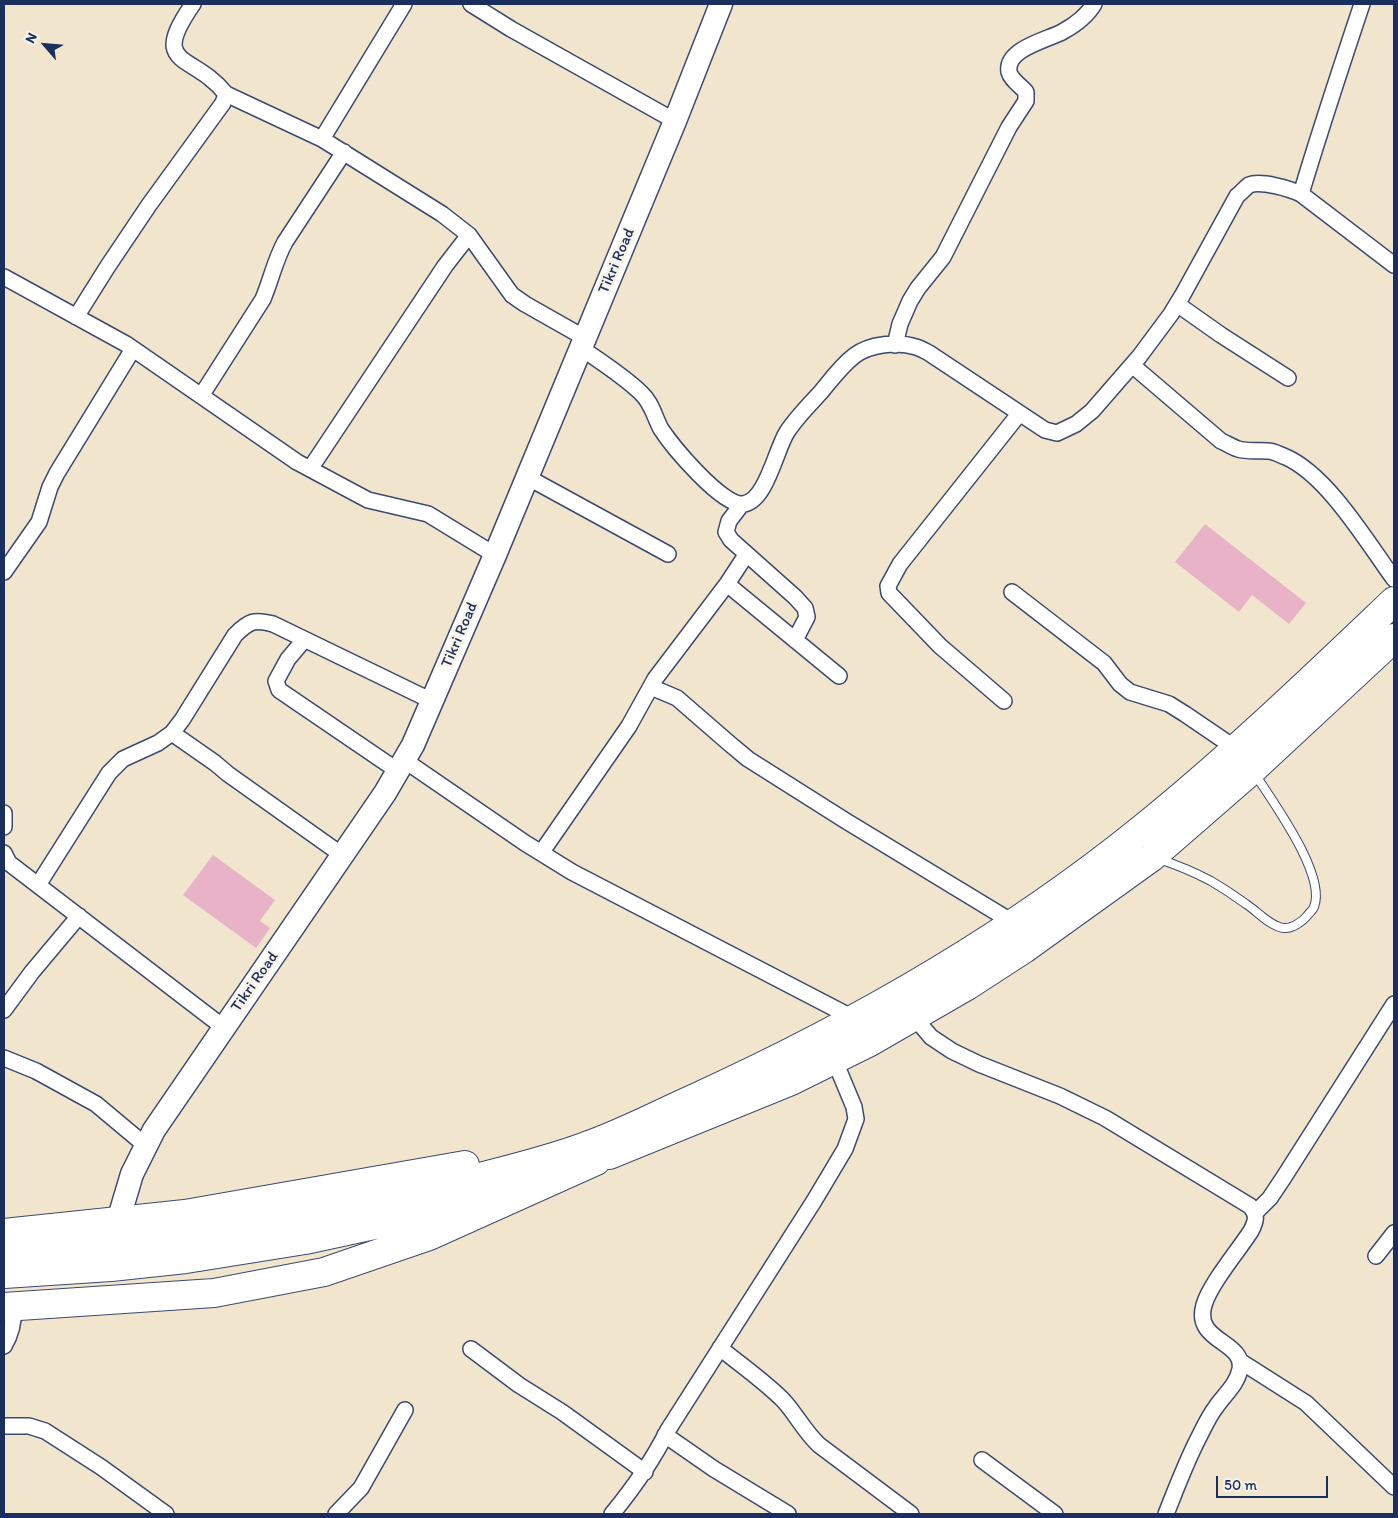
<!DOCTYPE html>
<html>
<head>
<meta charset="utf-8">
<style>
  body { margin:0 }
  #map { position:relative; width:1398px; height:1518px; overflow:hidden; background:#f1e6cd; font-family:Itim,sans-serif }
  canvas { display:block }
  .frame { position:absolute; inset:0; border:5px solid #1b2f5e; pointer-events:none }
  .north { position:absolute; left:20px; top:20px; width:50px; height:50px; -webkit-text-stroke:4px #f7f3e8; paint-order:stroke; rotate:297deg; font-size:14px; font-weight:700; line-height:20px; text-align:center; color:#1b2f5e }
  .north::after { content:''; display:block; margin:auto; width:18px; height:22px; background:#1b2f5e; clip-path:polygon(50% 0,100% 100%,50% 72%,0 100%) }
  .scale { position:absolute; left:1216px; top:1476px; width:112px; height:22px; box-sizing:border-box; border:2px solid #1b2f5e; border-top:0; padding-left:6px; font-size:15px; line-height:18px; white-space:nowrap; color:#1b2f5e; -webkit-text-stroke:4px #f7f3e8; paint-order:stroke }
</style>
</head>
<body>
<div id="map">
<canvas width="1398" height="1518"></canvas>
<div class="frame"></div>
<div class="north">N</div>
<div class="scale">50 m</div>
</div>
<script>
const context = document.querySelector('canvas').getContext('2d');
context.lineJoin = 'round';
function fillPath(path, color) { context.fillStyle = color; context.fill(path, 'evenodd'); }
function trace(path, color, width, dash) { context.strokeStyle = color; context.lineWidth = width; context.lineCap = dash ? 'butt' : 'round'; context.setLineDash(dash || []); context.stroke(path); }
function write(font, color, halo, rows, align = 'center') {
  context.font = font + ' Itim,sans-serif'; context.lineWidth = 5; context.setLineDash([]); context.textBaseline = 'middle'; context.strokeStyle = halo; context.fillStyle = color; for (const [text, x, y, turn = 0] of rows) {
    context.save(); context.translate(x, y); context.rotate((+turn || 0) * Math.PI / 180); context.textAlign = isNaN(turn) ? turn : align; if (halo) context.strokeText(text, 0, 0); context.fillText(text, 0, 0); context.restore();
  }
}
fillPath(new Path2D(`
  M 1205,524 L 1306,603 L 1289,624 L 1252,595 L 1239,612 L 1175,562 Z
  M 213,855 L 275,900 L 260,921 L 270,928 L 256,948 L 183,895 Z`), '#e8b2c7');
const lane = new Path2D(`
  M 1159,859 C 1177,865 1194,872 1211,881 C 1223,888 1235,896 1246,904 C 1257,911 1271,927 1284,928 C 1292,929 1303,921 1307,916 C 1309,913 1313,910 1314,907 C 1327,875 1272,801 1255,774`);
const street = new Path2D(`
  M 471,4 L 511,29 L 675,121
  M 226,94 L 322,139 L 442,214 L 469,235 L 512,295 L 525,304 L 585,338
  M 322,139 L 404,4
  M 1301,194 C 1320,130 1341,67 1362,4
  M 4,277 L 126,344 L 297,462 L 368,500 L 428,514 L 495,555
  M 1177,304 L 1221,335 L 1288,378
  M 76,317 L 108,266 L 149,205 L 223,103 L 226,94 C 193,52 148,69 193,4
  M 895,345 L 900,324 L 910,301 L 918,288 L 943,257 L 1009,127 L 1026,101 L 1026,92 C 1021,86 1011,80 1009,72 C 1005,49 1047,40 1062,32 C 1075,25 1087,16 1094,4
  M 581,348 C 600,361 625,377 641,393 C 652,403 654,416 661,429 C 672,446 722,506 743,504 C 766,502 776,449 787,432 C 796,418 809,405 821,392 C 831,380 841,366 854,356 C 869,344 898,341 916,347 C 920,348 925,351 929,353 L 1045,430 L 1057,433 L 1076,424 L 1092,411 L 1139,357 L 1171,314 L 1182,296 L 1237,196 C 1241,193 1245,188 1249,185 C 1261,180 1290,189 1301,194 L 1394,265
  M 1132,365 L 1221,441 C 1226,443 1232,447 1238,449 C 1248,452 1258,450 1268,451 C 1274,451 1280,455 1286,457 C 1328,476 1367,542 1394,579
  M 201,396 L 263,299 C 271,280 275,260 285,242 L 344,152
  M 310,469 L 445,266 L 469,235
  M 527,477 L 668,554
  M 742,504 L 729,521 L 726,532 L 731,540 L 795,597 L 805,608 L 807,617 L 795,640
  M 4,572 L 39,522 L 50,487 L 57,473 L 133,349
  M 727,584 L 839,676
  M 1012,592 L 1104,663 L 1120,684 L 1130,692 L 1169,704 L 1185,714 L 1235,748
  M 304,640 L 288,659 L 276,681 L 279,690 L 398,771
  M 651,687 L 677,698 L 730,744 L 748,759 L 846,821 L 1014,923
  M 1004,701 L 940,646 L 889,593 L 888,586 L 900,564 L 1019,414
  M 172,733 L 215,763 L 228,774 L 342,855
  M 404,760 L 525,843 L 572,872 L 855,1019
  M 4,813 L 4,827
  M 4,853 L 9,863 L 223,1027
  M 541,853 L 629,726 L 655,679 L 727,584 L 746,555
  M 38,885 L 109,773 L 123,759 L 158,743 L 172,733 L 182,720 L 235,635 C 249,621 254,619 273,624 L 432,701
  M 4,1010 L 32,972 L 79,916
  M 914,1017 L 931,1037 L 952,1051 L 979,1064 L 1060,1096 L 1105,1118 L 1250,1206 C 1258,1215 1256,1221 1251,1231 C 1238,1251 1210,1284 1204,1305 C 1193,1342 1245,1341 1240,1369 C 1237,1385 1224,1395 1216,1407 C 1209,1416 1204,1427 1199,1437 C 1186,1462 1176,1489 1166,1514
  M 4,1058 L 36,1071 L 96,1104 L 145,1145
  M 1255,1213 L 1270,1198 L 1284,1177 L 1394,1004
  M 1376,1256 L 1394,1233
  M 4,1346 C 12,1333 14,1321 14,1306
  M 720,1348 C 741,1365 764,1381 783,1400 C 796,1414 804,1431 819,1445 L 911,1514
  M 471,1349 L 519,1385 L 562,1412 L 645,1472
  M 1240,1361 L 1306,1403 L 1394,1487
  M 4,1426 L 29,1426 L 45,1431 L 101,1467 L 166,1514
  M 665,1435 L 714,1469 L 788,1514
  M 982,1460 L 1055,1514
  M 336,1514 L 361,1488 L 405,1410
  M 612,1514 C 635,1486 652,1462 668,1430 L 814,1201 L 845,1149 L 856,1119 L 854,1107 L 834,1059`);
const secondary = new Path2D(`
  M 118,1221 L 132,1174 L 154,1130 L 385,793 L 413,745 L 495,555 L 675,121 L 721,4`);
const highway = new Path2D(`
  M 609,1155 L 791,1081 L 870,1042 L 967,986 L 1024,949 L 1152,857 L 1252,770 L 1394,638
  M 4,1233 L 185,1214 L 465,1165
  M 4,1254 C 88,1248 173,1243 256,1228 C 329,1216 400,1198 472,1179 C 510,1169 549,1160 586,1146 C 623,1133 659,1114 695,1098 C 853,1026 1006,939 1142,829 C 1230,758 1312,679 1394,601
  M 4,1274 L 111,1267 L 186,1259 L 305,1240 L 425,1214 L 509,1187
  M 4,1307 L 214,1293 L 324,1272 L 429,1236 L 596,1161`);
trace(lane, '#3b4a6f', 10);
trace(street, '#3b4a6f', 18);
trace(secondary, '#3b4a6f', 25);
trace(highway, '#3b4a6f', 30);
trace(lane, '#fff', 8);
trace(street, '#fff', 15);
trace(secondary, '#fff', 22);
trace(highway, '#fff', 28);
write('16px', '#1b2f5e', '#f7f3e8', [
  ["Tikri Road",617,261,-67],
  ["Tikri Road",460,635,-67],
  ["Tikri Road",255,982,-55]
]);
</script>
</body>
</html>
